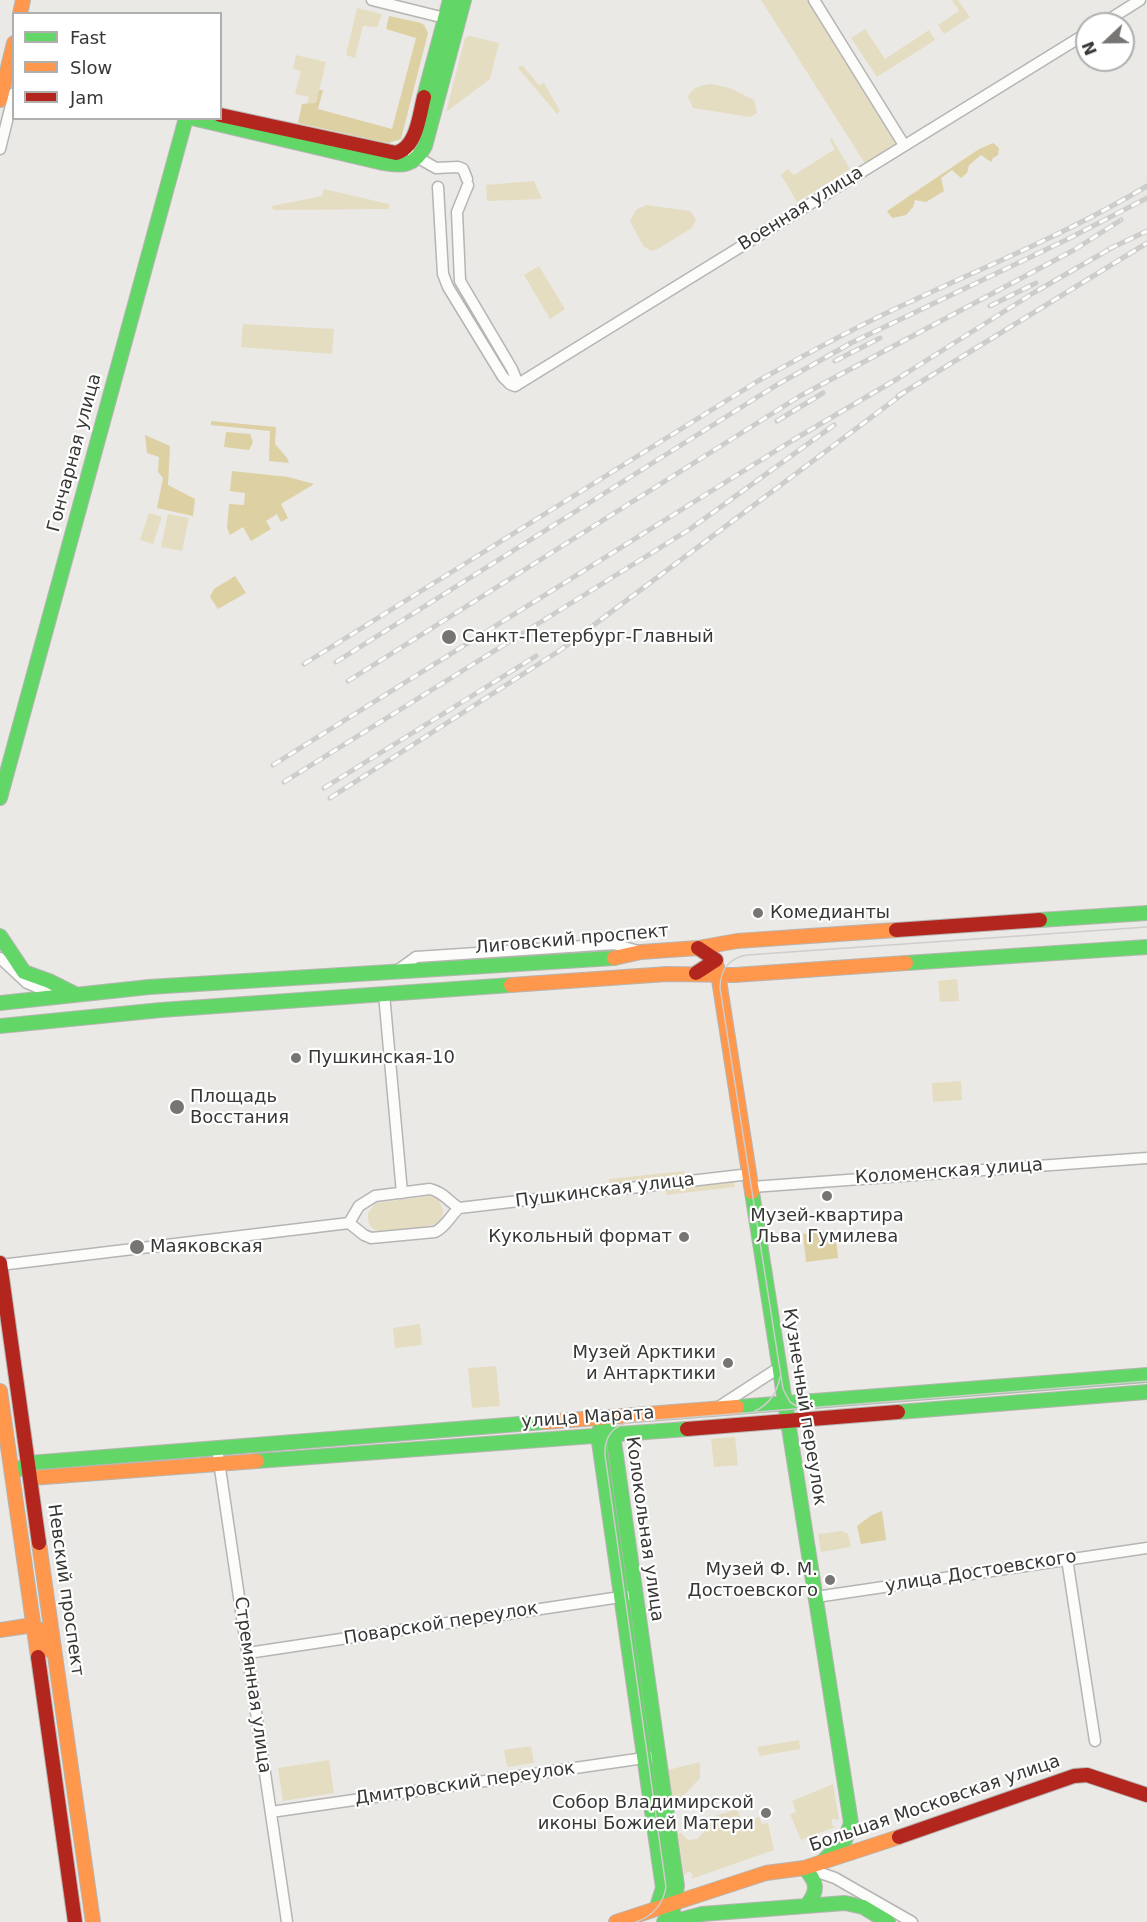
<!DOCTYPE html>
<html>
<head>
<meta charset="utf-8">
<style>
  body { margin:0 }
  #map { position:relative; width:1147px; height:1922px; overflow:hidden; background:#eae9e6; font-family:"DejaVu Sans",sans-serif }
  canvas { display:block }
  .legend { position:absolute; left:12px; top:12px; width:210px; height:108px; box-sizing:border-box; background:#fff; border:2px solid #afafae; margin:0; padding:8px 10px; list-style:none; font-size:18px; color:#373735 }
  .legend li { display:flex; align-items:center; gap:12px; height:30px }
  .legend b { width:30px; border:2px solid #afafae }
  .north { position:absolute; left:1075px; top:12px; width:60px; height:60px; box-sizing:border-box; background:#fff; border:2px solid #afafae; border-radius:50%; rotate:248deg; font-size:16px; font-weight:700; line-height:24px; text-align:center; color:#373735 }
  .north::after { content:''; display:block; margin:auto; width:21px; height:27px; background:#767573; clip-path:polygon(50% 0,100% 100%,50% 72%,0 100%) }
</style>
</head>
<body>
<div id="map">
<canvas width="1147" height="1922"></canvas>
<ul class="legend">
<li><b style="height:8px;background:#63d668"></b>Fast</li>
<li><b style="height:8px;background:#ff974d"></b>Slow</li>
<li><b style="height:8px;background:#b3261e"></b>Jam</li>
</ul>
<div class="north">N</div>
</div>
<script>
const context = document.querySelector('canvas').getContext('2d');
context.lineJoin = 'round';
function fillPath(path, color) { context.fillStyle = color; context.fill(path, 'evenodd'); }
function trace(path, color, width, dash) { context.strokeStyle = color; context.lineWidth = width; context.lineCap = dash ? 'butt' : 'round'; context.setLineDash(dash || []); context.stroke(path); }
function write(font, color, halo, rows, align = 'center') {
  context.font = font + ' "DejaVu Sans",sans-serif'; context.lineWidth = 4.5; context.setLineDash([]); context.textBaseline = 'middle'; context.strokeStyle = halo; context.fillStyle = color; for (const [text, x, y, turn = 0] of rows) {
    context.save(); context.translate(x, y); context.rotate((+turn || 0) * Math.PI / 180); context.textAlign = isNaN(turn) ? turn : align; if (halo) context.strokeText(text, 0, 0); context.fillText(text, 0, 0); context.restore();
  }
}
fillPath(new Path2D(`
  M 761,0 L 808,0 L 897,146 L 866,165 Z
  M 952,0 L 958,0 L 970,17 L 944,34 L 938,25 L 959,11 Z
  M 357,8 L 382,14 L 377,27 L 363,26 L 355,58 L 346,55 Z
  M 865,29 L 885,59 L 929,30 L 935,40 L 877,77 L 851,38 Z
  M 470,36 L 499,43 L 490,79 L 446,112 L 465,38 Z
  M 296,55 L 326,62 L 316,104 L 307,104 L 309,97 L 295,94 L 301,71 L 293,69 Z
  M 520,66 L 523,66 L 539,85 L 544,83 L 560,111 L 557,114 L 518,68 Z
  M 711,84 L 730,88 L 754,100 L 757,113 L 750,117 L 693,108 L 688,97 C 692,87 701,85 711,84 Z
  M 831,137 L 850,169 L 797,202 L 781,175 L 787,169 L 794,175 L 835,149 L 830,141 Z
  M 534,181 L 542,199 L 487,201 L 486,185 Z
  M 324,189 L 389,204 L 389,209 L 273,210 L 272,206 L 322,196 Z
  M 646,205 L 690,211 L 696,219 L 692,228 L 656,250 L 651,251 L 643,246 L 630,221 L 636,210 Z
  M 539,266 L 565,309 L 550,319 L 524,275 Z
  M 243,324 L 334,329 L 332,354 L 241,347 Z
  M 149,513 L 162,517 L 153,544 L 140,540 Z
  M 168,514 L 189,518 L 182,551 L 161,547 Z
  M 957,979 L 959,1001 L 940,1002 L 938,981 Z
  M 961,1081 L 962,1100 L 933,1102 L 932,1083 Z
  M 684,1171 L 685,1176 L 610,1185 L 609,1179 Z
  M 734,1182 L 735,1187 L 666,1195 L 666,1190 Z
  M 430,1196 L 439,1200 L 443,1210 C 443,1215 442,1219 437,1223 C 432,1227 381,1233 375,1230 C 368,1226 368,1220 368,1213 L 376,1203 Z
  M 420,1324 L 422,1345 L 395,1348 L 393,1328 Z
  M 496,1366 L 500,1406 L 472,1408 L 468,1368 Z
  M 735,1437 L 738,1465 L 714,1467 L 711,1439 Z
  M 842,1531 L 848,1534 L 851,1547 L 821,1552 L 818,1534 Z
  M 799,1740 L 800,1749 L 760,1756 L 757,1747 Z
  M 531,1746 L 534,1763 L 507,1767 L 504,1750 Z
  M 329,1760 L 334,1793 L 283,1801 L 278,1768 Z
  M 700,1762 L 700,1778 L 684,1795 L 673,1801 L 668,1770 Z
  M 833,1784 L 839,1820 L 832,1819 L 832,1825 L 835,1827 L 801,1840 L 790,1814 L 796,1812 L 792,1801 Z
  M 737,1809 L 741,1819 L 749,1816 L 751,1819 L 759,1817 L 762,1824 L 768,1823 L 774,1850 L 691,1879 L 693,1875 L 689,1871 L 684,1875 L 678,1833 L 681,1833 L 688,1840 L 697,1839 L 704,1832 L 704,1824 L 702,1820 Z`), '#e5ddc1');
fillPath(new Path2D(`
  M 389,16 L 421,23 L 424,25 L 428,33 L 401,139 L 388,143 L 298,123 L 302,104 L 316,103 L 319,90 L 323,90 L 318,109 L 392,129 L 416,38 L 386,29 Z
  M 993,143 L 999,148 L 998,155 L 993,158 L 991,162 L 981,155 L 969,165 L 967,173 L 961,178 L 952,170 L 941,178 L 944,191 L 926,202 L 915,200 L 913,207 L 906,215 L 892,218 L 887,211 L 979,149 Z
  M 211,421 L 276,427 L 275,444 L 287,458 L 289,463 L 269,461 L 270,431 L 211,425 Z
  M 226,432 L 250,434 L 253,442 L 249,450 L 224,447 Z
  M 145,435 L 170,446 L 168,485 L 195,499 L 193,516 L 157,508 L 163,478 L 158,472 L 159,457 L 147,453 Z
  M 232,471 L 288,477 L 314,484 L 281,504 L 288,518 L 281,522 L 277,514 L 266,521 L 271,529 L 251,541 L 243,527 L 230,535 L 227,528 L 229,504 L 244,505 L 245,493 L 230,491 Z
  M 235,576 L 246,593 L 218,609 L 210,597 L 214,589 Z
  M 835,1230 L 838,1258 L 806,1262 L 803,1234 Z
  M 882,1511 L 886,1540 L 861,1544 L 857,1526 L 872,1515 Z`), '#ddd0a2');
const street = new Path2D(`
  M 372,0 L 453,20
  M 814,0 L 904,145
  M 1102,24 L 1140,0
  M 0,149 L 14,93
  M 413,155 L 436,168 L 458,167 L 463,169 L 467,179
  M 438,187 L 443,274 L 448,287 L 503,377 L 510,384 L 515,386 L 516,379 L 512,369 L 460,281 L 457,212 L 468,185
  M 515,386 L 1087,33
  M 0,958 L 27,983 L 55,995
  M 398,970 L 416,957 L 614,944 L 638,951
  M 384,994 L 402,1193
  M 752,1187 L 1147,1158
  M 349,1223 L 359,1206 L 375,1196 L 430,1189 C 443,1192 448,1201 459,1208
  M 0,1265 L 349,1223 L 364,1235 L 371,1238 L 435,1232 C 446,1227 450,1216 459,1208 L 750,1174
  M 717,1408 L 780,1367
  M 217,1448 L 287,1922
  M 1067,1559 L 1095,1741
  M 816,1597 L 1147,1548
  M 248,1653 L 627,1596
  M 271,1812 L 651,1757
  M 809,1869 L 835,1878 L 912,1922`);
const fast = new Path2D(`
  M 424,97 L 450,0
  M 192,118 L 383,163 C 403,167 415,165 425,146 L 464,0
  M 0,798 L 186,118
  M 1040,920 L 1147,913
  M 0,936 L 24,972 L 49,981 L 73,993
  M 906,963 L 1147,947
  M 0,1003 L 149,987 L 614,958
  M 0,1026 L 161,1010 L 511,985
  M 752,1192 L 851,1823 L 845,1840 L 822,1862
  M 737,1407 L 1147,1375
  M 898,1412 L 1147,1392
  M 609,1428 L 613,1434 L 677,1886 L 673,1910 L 664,1922
  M 600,1429 L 598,1435 L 663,1888 L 657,1907
  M 257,1461 L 687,1429
  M 20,1469 L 29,1463 L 545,1422
  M 804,1868 C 817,1881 819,1890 807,1905
  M 672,1922 L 702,1914 L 845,1903 L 863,1907 L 888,1922`);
const slow = new Path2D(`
  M 20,14 L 23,0
  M 0,100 L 14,43
  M 614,958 L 641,952 L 698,948 L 737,941 L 896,930
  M 717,967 L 752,1192
  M 511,985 L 667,974 L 735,975 L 906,963
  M 0,1391 L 38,1657
  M 545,1422 L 737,1407
  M 31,1478 L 257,1461
  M 39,1543 L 93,1922
  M 0,1630 L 33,1625 L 45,1635 L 49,1650
  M 616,1922 L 766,1873 L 804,1868 L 899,1837`);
const jam = new Path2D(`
  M 220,115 L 396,153 C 417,147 419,116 424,97
  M 896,930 L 1040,920
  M 696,973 L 716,960 L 698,948
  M 0,1263 L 39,1543
  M 687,1429 L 898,1412
  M 38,1657 L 75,1922
  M 899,1837 L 1074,1776 L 1087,1775 L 1147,1795`);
trace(street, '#b6b5b3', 13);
trace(fast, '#b6b5b3', 16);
trace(slow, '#b6b5b3', 16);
trace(jam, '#b6b5b3', 16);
trace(street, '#fcfcfb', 10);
trace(fast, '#63d668', 14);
trace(slow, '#ff974d', 14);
trace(jam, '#b3261e', 14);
trace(new Path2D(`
  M 755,1411 C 770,1404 777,1393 780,1377
  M 804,1411 L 790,1402 L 783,1389 L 720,988 C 720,970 729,958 747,955 L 1147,927
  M 636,1922 C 653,1916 663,1905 666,1887 L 605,1455 C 604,1437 613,1425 631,1422 L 1147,1381`), '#cdcdcc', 1.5);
const rail = new Path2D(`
  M 1109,249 L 1147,231
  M 990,306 L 1036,283
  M 835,361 L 880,338
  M 898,396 L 1147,243
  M 777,421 L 823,393
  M 336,662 L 775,386 L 851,343 L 1066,240 L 1147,198
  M 304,664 L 758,381 C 808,353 859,325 912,301 C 991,264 1072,231 1147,186
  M 348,681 L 800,396 L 1074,250 L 1121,220
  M 273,765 L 793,440 L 897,379 L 1035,292 L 1115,246
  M 284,782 L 690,529 L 834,425
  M 324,788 L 536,656
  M 330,798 L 559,651 L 905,392`);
trace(rail, '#cdcdcc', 5);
trace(rail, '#fff', 3, [9]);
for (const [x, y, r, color] of [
  [449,637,8,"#767573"],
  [758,913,6,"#767573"],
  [296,1058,6,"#767573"],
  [177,1107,8,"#767573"],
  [827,1196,6,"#767573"],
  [684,1237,6,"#767573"],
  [137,1247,8,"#767573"],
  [728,1363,6,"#767573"],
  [830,1580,6,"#767573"],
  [766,1813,6,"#767573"]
]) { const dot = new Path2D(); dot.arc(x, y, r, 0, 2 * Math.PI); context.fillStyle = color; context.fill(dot); trace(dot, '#fff', 2); }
write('18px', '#373735', '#fff', [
  ["Военная улица",801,209,-32],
  ["Гончарная улица",75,453,-75],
  ["Лиговский проспект",572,940,-5],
  ["Коломенская улица",949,1172,-4],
  ["Пушкинская улица",605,1191,-7],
  ["Кузнечный переулок",804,1407,81],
  ["улица Марата",588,1418,-4],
  ["Колокольная улица",644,1529,82],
  ["улица Достоевского",981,1572,-9],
  ["Невский проспект",65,1590,82],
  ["Поварской переулок",441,1624,-9],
  ["Стремянная улица",252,1685,82],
  ["Дмитровский переулок",465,1784,-8],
  ["Большая Московская улица",935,1804,-19]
]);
write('18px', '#373735', '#fff', [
  ["Санкт-Петербург-Главный",462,637],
  ["Комедианты",770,913],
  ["Пушкинская-10",308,1058],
  ["Площадь",190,1097],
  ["Восстания",190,1118],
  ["Музей-квартира",827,1216,"center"],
  ["Льва Гумилева",827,1237,"center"],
  ["Кукольный формат",672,1237,"right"],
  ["Маяковская",150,1247],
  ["Музей Арктики",716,1353,"right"],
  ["и Антарктики",716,1374,"right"],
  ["Музей Ф. М.",818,1570,"right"],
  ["Достоевского",818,1591,"right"],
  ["Собор Владимирской",754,1803,"right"],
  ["иконы Божией Матери",754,1824,"right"]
], 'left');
</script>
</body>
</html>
